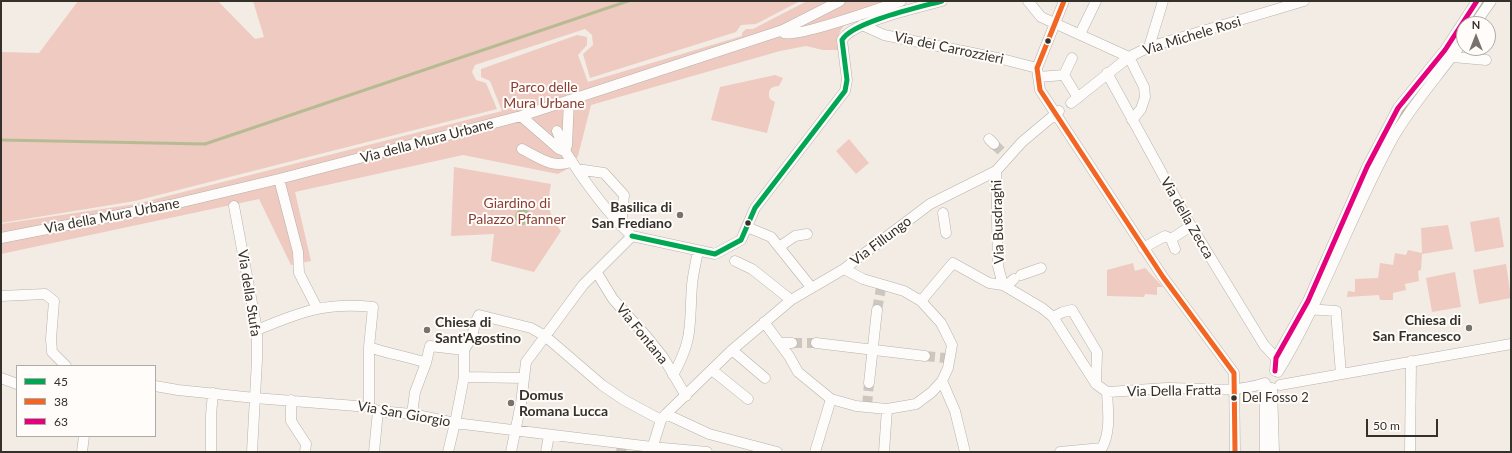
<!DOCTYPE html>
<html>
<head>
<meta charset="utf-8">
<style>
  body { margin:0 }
  #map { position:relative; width:1512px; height:453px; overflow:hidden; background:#f3ece4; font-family:Lato,sans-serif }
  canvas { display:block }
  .frame { position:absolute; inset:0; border:2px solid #34302a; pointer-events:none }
  .legend { position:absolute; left:16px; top:365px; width:140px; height:72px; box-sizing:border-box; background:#fffcf9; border:1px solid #aeaaa6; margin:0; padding:5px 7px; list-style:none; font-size:12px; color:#34302a }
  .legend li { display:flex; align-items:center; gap:8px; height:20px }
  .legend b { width:20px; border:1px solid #aeaaa6 }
  .north { position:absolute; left:1456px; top:16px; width:40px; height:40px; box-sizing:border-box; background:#fffcf9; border:1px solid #aeaaa6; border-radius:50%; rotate:0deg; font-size:11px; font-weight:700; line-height:16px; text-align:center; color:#34302a }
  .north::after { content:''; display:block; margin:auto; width:14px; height:18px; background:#77726b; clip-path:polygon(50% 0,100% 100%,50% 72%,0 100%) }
  .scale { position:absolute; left:1366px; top:419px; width:72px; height:18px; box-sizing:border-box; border:2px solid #34302a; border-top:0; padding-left:5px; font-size:12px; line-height:14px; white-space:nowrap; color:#34302a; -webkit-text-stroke:3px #fffcf9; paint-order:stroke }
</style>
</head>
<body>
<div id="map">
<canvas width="1512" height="453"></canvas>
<div class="frame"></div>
<ul class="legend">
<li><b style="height:5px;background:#00a651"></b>45</li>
<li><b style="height:5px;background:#f26522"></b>38</li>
<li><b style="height:5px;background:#e5007d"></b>63</li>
</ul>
<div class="north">N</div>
<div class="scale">50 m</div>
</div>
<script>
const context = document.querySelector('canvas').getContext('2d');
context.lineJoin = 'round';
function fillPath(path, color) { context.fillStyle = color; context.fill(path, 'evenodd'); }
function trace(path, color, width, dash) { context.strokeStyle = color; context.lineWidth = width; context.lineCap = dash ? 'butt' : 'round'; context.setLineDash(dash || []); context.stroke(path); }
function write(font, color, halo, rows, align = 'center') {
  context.font = font + ' Lato,sans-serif'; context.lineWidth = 4; context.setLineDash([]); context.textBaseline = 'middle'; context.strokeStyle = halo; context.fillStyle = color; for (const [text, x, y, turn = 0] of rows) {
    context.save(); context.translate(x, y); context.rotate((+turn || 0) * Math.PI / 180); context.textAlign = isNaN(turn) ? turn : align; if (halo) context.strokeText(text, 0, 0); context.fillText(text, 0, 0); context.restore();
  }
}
fillPath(new Path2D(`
  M 78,1 L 218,1 L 255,39 L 264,37 L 253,1 L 800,1 L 756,24 L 741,25 L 736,32 L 590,78 L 583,54 L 593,45 L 592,35 L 585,29 L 475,65 L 472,72 L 476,80 L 486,83 L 497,109 L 135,201 L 1,223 L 1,52 L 39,53 Z
  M 807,1 L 901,1 L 903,6 L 844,26 C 837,33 838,40 839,50 L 823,50 L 806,46 L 780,51 L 591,105 L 578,156 L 569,168 L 558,174 L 463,155 L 295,192 L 311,261 L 291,265 L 259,199 L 1,254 L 1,224 L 136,204 L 502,111 L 490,81 L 481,77 L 481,69 L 577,35 L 587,37 L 587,45 L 578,55 L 588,82 L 742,36 L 742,33 L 746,29 L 753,29 Z
  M 775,75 L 783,78 L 779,86 C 770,86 767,91 770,99 L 775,102 L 767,133 L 711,120 L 720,87 Z
  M 849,139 L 869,163 L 856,174 L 836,151 Z
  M 454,167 L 551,184 C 547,206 548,213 561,231 L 534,272 L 491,261 L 494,234 L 451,236 Z
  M 1499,217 L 1504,247 L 1475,252 L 1470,222 Z
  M 1448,225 L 1453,249 L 1422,254 L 1421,270 L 1418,271 L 1419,281 L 1405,284 L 1406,290 L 1393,293 L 1393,300 L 1380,300 L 1379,295 L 1347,297 L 1348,291 L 1355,292 L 1355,279 L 1378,278 L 1380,263 L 1393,265 L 1395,253 L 1406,255 L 1408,250 L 1422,253 L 1421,228 Z
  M 1133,263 L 1135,271 L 1145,268 L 1163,287 L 1157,287 L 1157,295 L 1145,294 L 1144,297 L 1107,296 L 1107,270 Z
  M 1506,264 L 1511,298 L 1479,304 L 1473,270 Z
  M 1455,272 L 1461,307 L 1432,312 L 1426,278 Z`), '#eecac1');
fillPath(new Path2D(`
  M515 217a8 8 0 1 1 16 0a8 8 0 1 1-16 0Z`), '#b7bb94');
trace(new Path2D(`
  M 1469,24 L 1485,1
  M 1458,40 L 1464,31
  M 1391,132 L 1406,105
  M 1,140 L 205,144 L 628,1`), '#b7bb94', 3);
trace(new Path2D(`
  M 994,144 L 1004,154
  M 877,310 L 881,288
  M 792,343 L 816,343
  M 925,356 L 946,358
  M 867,406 L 869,383
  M 621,452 L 622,446`), '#cdc6bf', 10, [10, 5]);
const minor = new Path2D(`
  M 1028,1 L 1041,17 L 1129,57 L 1144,87 L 1145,97 L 1141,109 L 1132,120
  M 1064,1 L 1037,68 L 1040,90 L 1163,277 L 1234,373 L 1235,452
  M 1475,24 L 1491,1
  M 862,25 L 884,35 L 1002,59 L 1037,68
  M 783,30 L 784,33 C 797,38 883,7 901,1
  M 1080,34 L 1096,1
  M 1149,47 L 1163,1
  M 1453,57 L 1486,60
  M 1107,73 L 1187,219 L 1264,345 L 1276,358
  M 1064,75 L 1078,98
  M 1038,77 L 1064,75 L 1072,58
  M 569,100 L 567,145 L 565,151 C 584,181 606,212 632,236
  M 1071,103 L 1129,57 L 1149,47 L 1304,1
  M 521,116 L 559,149 L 565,151
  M 557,131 L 565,151
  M 989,139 L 994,144
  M 522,149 C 538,157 554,170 572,161
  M 577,169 L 604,173 L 624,195 L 621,226
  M 996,171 L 998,266 L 1003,285 L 1042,308 L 1053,317
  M 279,179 L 298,252 L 299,273 L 317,308
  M 234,206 L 257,330 L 257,360 L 252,452
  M 943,213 L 946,233
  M 747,227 L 771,237 L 811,287
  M 632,236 L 715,254 L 741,240 L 755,208 L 845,91 L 847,80 L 842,40 C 852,22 920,7 942,1
  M 1,238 L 170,205 L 279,179 L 521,116 L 783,30 L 840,1
  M 1171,239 L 1175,249
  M 779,247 L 795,236 L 807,234
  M 1143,248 L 1165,236 L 1171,239 L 1191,226
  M 735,261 L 752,269 L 791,300
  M 597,273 L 613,299 L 647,337 L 663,357 L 686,396
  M 1021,275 L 1041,268
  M 1006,286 L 1014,279
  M 1,296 L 45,294 L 54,301 L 51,339 L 52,352 L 66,366
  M 921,301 L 953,263 L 989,283 L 1003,285
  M 1307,309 L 1336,311 L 1341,374
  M 764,322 L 789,356 L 798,372 L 831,399 L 856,406 L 887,409 L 916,404 L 932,392 L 942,381 L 948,368 L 952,345 L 941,323 L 921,301 L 904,291 L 863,279 L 844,269
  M 257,330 C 300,312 325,302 373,307 L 369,347 L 369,407
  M 780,343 L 792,343
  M 816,343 L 925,356
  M 369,347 C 388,354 407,356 426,363 L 430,346 L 464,350
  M 732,350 L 765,378
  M 712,370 L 748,399
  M 1275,371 L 1276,358 L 1308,301 L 1367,167 L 1398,108 L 1445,50 L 1477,1
  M 1278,372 C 1323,298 1351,214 1393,138 C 1413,103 1441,73 1464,40
  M 673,375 C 694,338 689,324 692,285 C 693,274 696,262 698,251
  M 464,377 L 524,378
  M 1,378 L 17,384
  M 942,381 L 955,411 L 965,452
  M 869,383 L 877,310
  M 1096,384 L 1097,352 L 1072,310 L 1063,312 L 1053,317 L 1096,384 L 1107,392
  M 1280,385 L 1511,344
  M 155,386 L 178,390 L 255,398 L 369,407 L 378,411 L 412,414 L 455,423 L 652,447 L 707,452
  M 1272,388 L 1274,452
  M 1107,392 C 1127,391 1148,389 1168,388 C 1201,388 1233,394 1265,383
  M 291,400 L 291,421 L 306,444 L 305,452
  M 412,414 L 415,392 L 426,363
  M 666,414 L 709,434 L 777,452
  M 82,452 L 84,436
  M 211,452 L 211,415 L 213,393
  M 374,452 L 378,411
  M 448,452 L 455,423 L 464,377 L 464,350 L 472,337 L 475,323 L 479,315 L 531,328 L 545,336 L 602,385 L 624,400 L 661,420
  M 511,452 L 521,403 L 526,362 L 583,285 L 632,236
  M 546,452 L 549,435
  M 651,452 L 661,420 L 666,414 L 732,350 L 791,300 L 844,269 L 930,204 L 996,171 L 1022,142 L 1059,111
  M 815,452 L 831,399
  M 884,452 L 887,409
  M 1060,452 L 1102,448 C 1111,431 1108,411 1107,392
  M 1265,452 L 1265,392 L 1267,386
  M 1410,452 L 1411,361`);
trace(minor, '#b6b1ab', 11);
trace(minor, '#fdfcfb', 10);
trace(new Path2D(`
  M 632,236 L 715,254 L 741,240 L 755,208 L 845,91 L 847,80 L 842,40 C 852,22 920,7 942,1`), '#00a651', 5);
trace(new Path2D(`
  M 1064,1 L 1037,68 L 1040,90 L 1163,277 L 1234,373 L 1235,452`), '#f26522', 5);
trace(new Path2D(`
  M 1275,371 L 1276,358 L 1308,301 L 1367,167 L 1398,108 L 1445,50 L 1477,1`), '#e5007d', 5);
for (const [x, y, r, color] of [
  [1048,41,3.5,"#34302a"],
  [680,215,4,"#77726b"],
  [748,223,3.5,"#34302a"],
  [1469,328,4,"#77726b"],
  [427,330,4,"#77726b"],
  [1234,398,3.5,"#34302a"],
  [511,403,4,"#77726b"]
]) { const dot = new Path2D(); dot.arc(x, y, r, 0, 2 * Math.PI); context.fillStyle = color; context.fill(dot); trace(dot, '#fffcf9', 1.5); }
write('13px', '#34302a', '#fffcf9', [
  ["Del Fosso 2",1242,398]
], 'left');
write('14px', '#34302a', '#fffcf9', [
  ["Via Michele Rosi",1192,36,-17],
  ["Via dei Carrozzieri",949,48,12],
  ["Via della Mura Urbane",427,141,-15],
  ["Via della Mura Urbane",112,216,-11],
  ["Via della Zecca",1187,218,60],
  ["Via Busdraghi",998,222,-92],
  ["Via Fillungo",881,241,-37],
  ["Via della Stufa",249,293,81],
  ["Via Fontana",642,334,51],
  ["Via Della Fratta",1174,391,-1],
  ["Via San Giorgio",404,414,10]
]);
write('14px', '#883e34', '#fffcf9', [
  ["Parco delle",544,87],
  ["Mura Urbane",544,103],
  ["Giardino di",517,203],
  ["Palazzo Pfanner",517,219]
]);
write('bold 14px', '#34302a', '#fffcf9', [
  ["Basilica di",672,207],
  ["San Frediano",672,223],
  ["Chiesa di",1461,320],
  ["San Francesco",1461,336],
  ["Chiesa di",435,322,"left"],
  ["Sant'Agostino",435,338,"left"],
  ["Domus",519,395,"left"],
  ["Romana Lucca",519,411,"left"]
], 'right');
</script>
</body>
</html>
